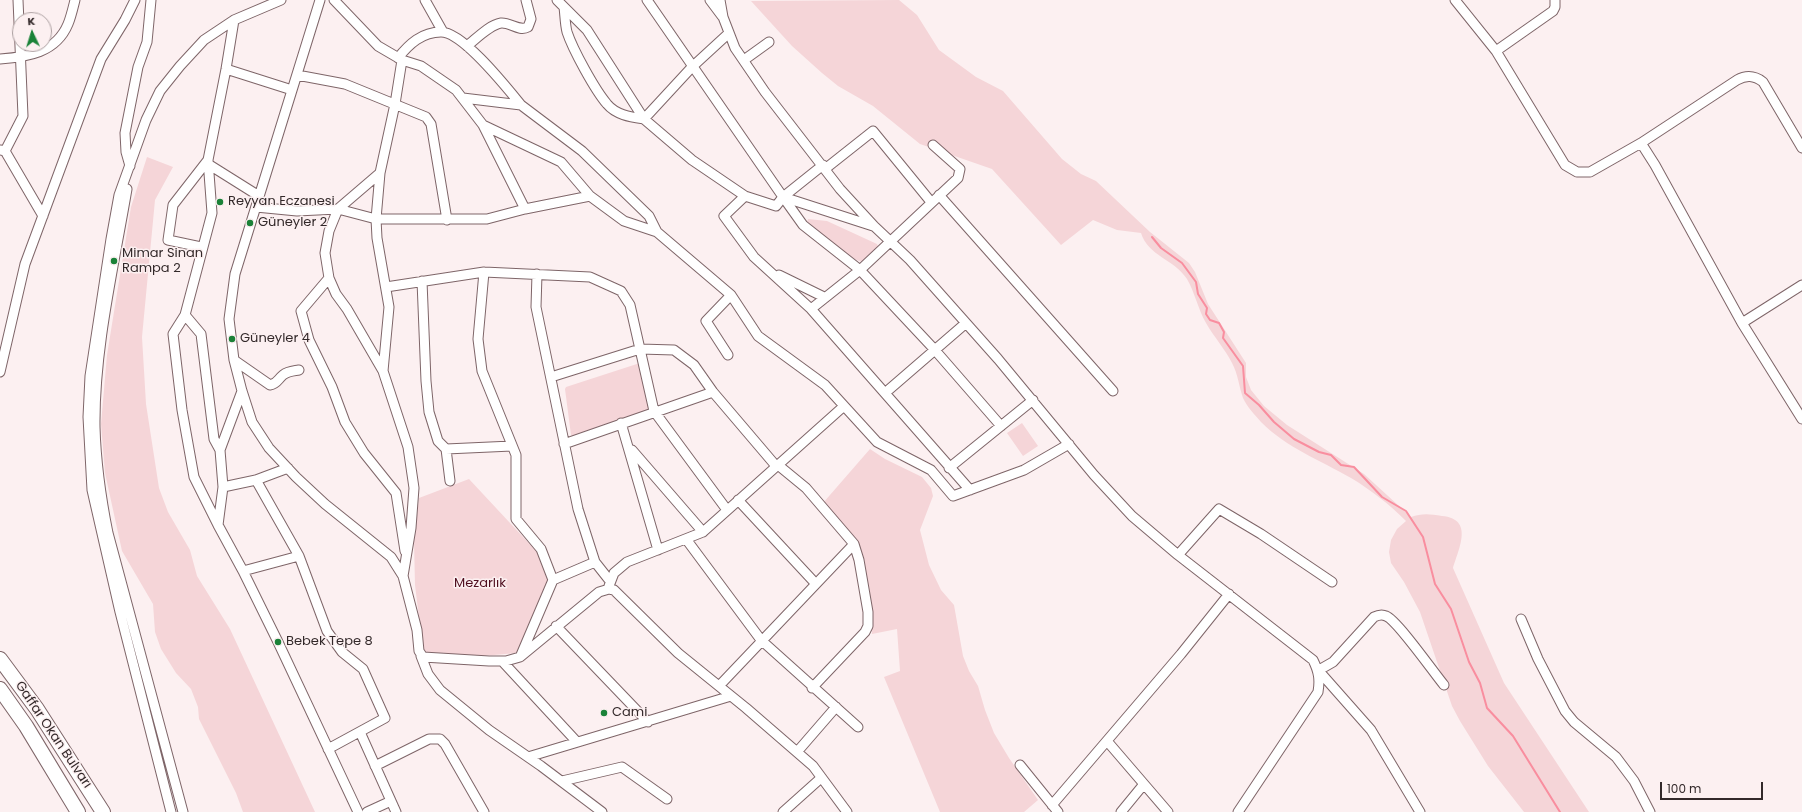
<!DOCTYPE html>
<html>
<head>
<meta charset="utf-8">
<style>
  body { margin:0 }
  #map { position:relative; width:1802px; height:812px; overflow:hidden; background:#fcf0f1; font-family:Poppins,sans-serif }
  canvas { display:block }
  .north { position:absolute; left:12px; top:12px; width:40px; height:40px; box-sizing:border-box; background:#fcf0f1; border:1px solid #aca0a1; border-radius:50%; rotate:356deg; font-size:11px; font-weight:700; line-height:16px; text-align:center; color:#33292a }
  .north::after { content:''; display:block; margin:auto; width:14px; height:18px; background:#1a8238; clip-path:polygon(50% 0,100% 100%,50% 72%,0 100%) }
  .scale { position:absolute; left:1660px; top:782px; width:103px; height:18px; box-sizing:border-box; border:2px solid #33292a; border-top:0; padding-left:5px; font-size:12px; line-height:14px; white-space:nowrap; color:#33292a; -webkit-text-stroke:3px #fcf0f1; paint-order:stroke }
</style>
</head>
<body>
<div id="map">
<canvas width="1802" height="812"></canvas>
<div class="north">K</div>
<div class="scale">100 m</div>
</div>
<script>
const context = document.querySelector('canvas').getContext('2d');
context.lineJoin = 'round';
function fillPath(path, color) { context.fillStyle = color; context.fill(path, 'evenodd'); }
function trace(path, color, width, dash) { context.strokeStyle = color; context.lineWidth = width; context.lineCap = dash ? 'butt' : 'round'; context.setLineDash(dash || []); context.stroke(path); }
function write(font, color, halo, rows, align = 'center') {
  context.font = font + ' Poppins,sans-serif'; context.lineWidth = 3; context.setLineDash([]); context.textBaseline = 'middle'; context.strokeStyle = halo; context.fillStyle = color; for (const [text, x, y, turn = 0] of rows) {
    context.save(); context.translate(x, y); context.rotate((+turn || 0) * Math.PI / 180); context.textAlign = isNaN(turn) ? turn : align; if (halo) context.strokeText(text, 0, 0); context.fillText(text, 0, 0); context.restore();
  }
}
fillPath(new Path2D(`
  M 899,0 L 917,15 L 939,50 L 976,77 L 1003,91 L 1062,159 L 1081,174 L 1096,181 L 1150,232 L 1189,263 L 1195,272 L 1208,304 L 1246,363 L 1246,377 L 1251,390 L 1264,406 L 1287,425 L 1364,474 L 1411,517 C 1422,513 1430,514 1442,516 C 1474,519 1459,548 1453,568 L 1504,683 L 1589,812 L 1524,812 L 1488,766 L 1460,721 L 1452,706 L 1420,612 L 1404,582 L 1391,563 L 1389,552 L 1391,540 L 1397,529 L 1406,521 C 1389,504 1371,490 1351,478 C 1320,460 1287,448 1261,422 C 1255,415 1247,407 1243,398 C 1239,387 1238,374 1232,363 C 1225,349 1214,337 1206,323 C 1198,309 1195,293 1187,279 C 1174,259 1148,256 1141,233 L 1117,230 L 1093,220 L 1061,245 L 992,169 L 920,144 L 873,106 L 838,86 L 822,73 L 792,46 L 751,1 Z
  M 147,157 L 173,167 L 155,200 L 142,337 L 146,404 L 159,488 L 168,512 L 190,550 L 197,576 L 230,629 L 315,812 L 243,812 L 236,793 L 199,719 L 198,707 L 191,689 L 176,673 L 161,649 L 155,632 L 153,604 L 122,551 L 105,473 L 101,424 L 107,355 L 131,207 Z
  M 808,219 L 827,221 L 877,244 L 879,248 L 864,262 C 845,259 823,234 807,222 Z
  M 643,362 L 652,411 L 579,439 L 571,435 L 565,389 L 566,387 Z
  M 1022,423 L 1038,446 L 1023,456 L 1007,433 Z
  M 870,449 L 885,459 L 922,477 L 931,488 L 933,496 L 920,530 L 929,565 L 941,590 L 954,605 L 963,656 L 969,671 L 978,686 L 985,710 L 994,733 L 1009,758 L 1038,800 L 1024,812 L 940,812 L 884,677 L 900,671 L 897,629 L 872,634 L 864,559 L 823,503 Z
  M 469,479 L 538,553 L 549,583 L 517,653 L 482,656 L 428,654 L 423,650 L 415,585 L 414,541 L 419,498 Z`), '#f5d5d8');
trace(new Path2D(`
  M 1152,237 L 1161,248 L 1182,263 L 1196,282 L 1198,294 L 1207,308 L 1206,314 L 1210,320 L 1219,323 L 1224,332 L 1223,338 L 1243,366 L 1245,393 L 1259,405 L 1274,422 L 1294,439 L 1319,452 L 1331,455 L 1341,465 L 1354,467 L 1382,497 L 1406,511 L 1423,537 L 1435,584 L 1451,609 L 1469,662 L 1480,683 L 1487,708 L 1513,736 L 1560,812`), '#f98e9f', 2);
const minor = new Path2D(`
  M 320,0 L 235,274 L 229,319 L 234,360 L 242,391 L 252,422 L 269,448 L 296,477 L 325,504 L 391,557 L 403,576 L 417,630 L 419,651 L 423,657 L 489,661 L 506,661 L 520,657 L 599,592 L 609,589 L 614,590 L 678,653 L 746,708 L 813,766 L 847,812
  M 334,0 L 378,46 L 402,60 L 421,66 L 456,90 L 483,125 L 525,209
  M 425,0 L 443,32
  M 557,0 L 587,30 L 644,119
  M 647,0 L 783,197 L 873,226
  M 710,0 L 722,16
  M 720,0 L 723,17 L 735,48 L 765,92 L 840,189 L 874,226 L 910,260 L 998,359 L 1094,475 L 1132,516 L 1178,555 L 1313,660 C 1319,672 1320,680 1318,692 L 1238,812
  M 1455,0 L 1496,51 L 1565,165 L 1577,172 L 1590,172 L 1641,143 L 1655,165 L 1742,323 L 1802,285
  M 564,7 C 565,15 565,24 567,32 C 573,50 595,90 607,104 C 616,115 631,117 644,119
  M 729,33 L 692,67 L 644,119 L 692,160 L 745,196 L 776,206 L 783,197 L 823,165
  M 467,46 C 476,39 489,25 501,23 C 510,22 519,32 528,27 L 531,19 L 526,0
  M 1496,51 L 1553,11 L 1555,7 L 1555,0
  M 398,58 C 409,44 422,32 441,32 C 463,32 507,88 521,105
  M 0,59 C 27,57 56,53 68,24 C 71,17 73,8 75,0
  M 402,60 L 395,104 L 380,173 L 376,219 L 377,238 L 389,307 L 383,371 L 408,447 L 414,488 L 411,528 L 403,576
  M 744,60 L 769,42
  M 226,69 L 292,90
  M 297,75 L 345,84 L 426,117 L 431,124 L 447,220
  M 463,98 L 521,105 L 582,151 L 649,216 L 657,232
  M 483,125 L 561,162 L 590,196 L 624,221 L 657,232 L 731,295 L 758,336 L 825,385 L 877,442 L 931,470 L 953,496 L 1024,470 L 1069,444
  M 1641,143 L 1737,80 C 1746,75 1754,75 1763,82 L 1802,148
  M 0,150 L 5,151 L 43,216
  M 5,151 L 23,116 L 18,0
  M 208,160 L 212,213 L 185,315 L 201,334 L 214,439 L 220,450
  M 208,164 L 259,196
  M 130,166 L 126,152 L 125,133 L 138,67 L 147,42 L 151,0
  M 825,169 L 873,131 L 931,202
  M 380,173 L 338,209 L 329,231 L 325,253 L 329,278 L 336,294 L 347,309 L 383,371
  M 127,189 C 114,266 94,349 95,427 C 96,463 101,498 108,533 L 183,812
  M 939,195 L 1113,391
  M 745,196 L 724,216 L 754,257 L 811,309 L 970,490
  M 783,197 L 803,225 L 860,270 L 934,349 L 1001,426
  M 256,207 L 297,211 L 338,209 L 376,219 L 487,219 L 525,209 L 590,196
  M 201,247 L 168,240 L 173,205 L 208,160 L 226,69 L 234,20
  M 484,272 L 478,339 L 482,371 L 516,455 L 516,519 L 541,549 L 553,580 L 521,655
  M 537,274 L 536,307 L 578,509 L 595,562 L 610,581
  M 779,275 L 824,297
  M 329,278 L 301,311 L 309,340 L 332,387 L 345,422 L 364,453 L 396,493 L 405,551
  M 422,281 L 426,381 L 429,412 L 438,441 L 446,449 L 450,481
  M 386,287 L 484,272 L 590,277 L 621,291 L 630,305 L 654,411 L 727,510
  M 811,309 L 860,270 L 958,178 L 960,169 L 933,145
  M 185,315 L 173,334 L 182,410 L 194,477 L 218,525
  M 1742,323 L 1802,419
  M 728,355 L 706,321 L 731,295
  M 234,360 L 270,385 C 277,384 278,379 283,375 C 288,371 294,371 299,370
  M 0,372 L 25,264 L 101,59 L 125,20 L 135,0
  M 551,377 L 640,349 L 674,350 L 694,365 L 713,392 L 776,466
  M 885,393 L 966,323
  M 621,423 L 658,550
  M 564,444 L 713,392
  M 446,449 L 512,446
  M 632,450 L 703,532
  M 778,465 L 806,488 L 854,544 L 859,560 L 868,612 L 868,626 L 865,632 L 812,688
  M 288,468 L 256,480 L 223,487 L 218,525 L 243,571 L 278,642 L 358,812
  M 949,468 L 1033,400
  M 256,480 L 299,556 L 327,631 L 342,652 L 363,669 L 385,718 L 328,749
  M 223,487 L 220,450 L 242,391
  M 738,500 L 816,584
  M 686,539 L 761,640 L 858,727
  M 1178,555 L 1219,509 L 1261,534 L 1332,582
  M 243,571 L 299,556
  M 553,580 L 595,562
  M 609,586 L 614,573 L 627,562 L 703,532 L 844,406
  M 1521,619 L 1538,659 L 1565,711 L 1574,722 L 1616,757 L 1634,781 L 1650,812
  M 556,626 L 648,722
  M 421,656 L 428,674 L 440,690 L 489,730 L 541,766 L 602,812
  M 502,661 L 577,742
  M 1318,670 L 1371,730 L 1420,812
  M 1319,670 L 1333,662 L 1374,617 C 1378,615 1382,614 1386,616 C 1397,620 1434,673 1444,685
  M 719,686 L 854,544
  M 360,732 L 396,812
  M 1107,741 L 1168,812
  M 797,752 L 836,707
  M 528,757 L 731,696
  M 1020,765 L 1058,812
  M 375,766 L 429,739 L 440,739 L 445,744 L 484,812
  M 562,781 L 622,767 L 667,799
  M 1052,805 L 1181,654 L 1229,594
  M 171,812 L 120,612 L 92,490 L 88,417 L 90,376 L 111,239 L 119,195 L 146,120 L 160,91 L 180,66 L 204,40 L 234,20 L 281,0
  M 367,812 L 391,801
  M 783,812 L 821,778
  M 1121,812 L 1144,784`);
const highway = new Path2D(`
  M 0,659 L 37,709 L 103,812
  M 0,689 L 26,726 L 78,812`);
trace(minor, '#7e6568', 11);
trace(highway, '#7e6568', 16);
trace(minor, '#fff', 9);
trace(highway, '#fff', 14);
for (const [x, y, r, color] of [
  [220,202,4,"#1a8238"],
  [250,223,4,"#1a8238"],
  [114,261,4,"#1a8238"],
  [232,339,4,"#1a8238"],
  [278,642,4,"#1a8238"],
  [604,713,4,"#1a8238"]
]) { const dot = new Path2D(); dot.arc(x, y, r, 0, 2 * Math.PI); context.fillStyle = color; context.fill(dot); trace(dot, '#fcf0f1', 1.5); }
write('13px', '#33292a', '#fcf0f1', [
  ["Reyyan Eczanesi",228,202],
  ["Güneyler 2",258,223],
  ["Mimar Sinan",122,254],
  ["Rampa 2",122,269],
  ["Güneyler 4",240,339],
  ["Bebek Tepe 8",286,642],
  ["Cami",612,713]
], 'left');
write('13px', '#500f20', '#fcf0f1', [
  ["Mezarlık",480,584]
]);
write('13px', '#33292a', '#fcf0f1', [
  ["Gaffar Okan Bulvarı",53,735,56]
]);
</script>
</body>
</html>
